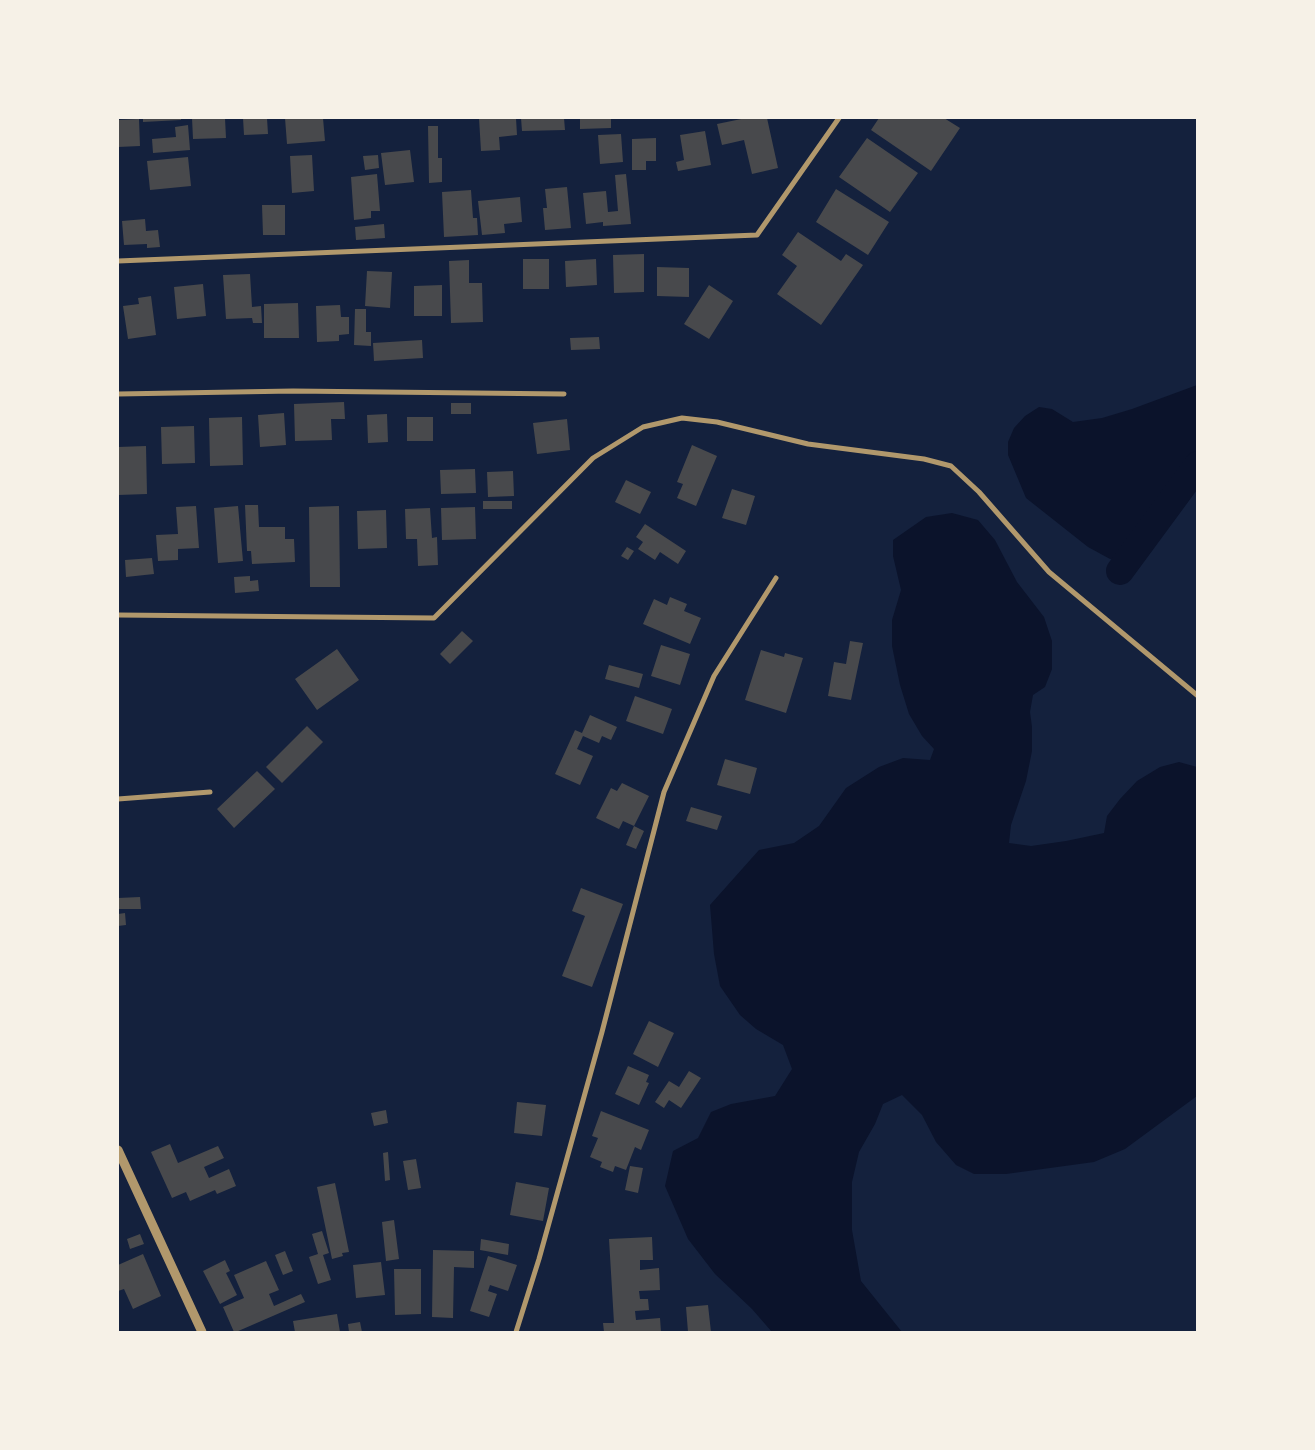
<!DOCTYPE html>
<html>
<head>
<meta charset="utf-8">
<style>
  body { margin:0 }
  #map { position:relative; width:1315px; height:1450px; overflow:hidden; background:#14213d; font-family:Spectral,serif }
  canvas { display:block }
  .frame { position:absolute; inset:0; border:119px solid #f6f1e7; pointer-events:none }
</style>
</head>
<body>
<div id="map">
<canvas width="1315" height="1450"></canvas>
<div class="frame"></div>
</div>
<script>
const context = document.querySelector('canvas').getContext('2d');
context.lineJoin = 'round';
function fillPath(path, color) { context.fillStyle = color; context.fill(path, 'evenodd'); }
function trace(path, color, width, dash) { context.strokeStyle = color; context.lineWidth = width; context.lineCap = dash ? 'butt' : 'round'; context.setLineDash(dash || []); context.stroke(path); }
fillPath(new Path2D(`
  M 1197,385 L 1197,471 L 1191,471 L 1164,493 L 1160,530 L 1129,561 L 1110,559 L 1088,547 L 1026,498 L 1008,455 L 1008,442 L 1014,428 L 1025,416 L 1039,407 L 1052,409 L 1073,422 L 1102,418 L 1132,409 Z
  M 952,513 L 978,520 L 995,540 L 1017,582 L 1044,617 L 1052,641 L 1052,669 L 1045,687 L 1033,695 L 1030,712 L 1032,727 L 1032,751 L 1026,781 L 1011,825 L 1009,843 L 1031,846 L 1066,841 L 1104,833 L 1107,816 L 1120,799 L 1137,781 L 1160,767 L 1179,762 L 1197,767 L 1197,1096 L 1125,1149 L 1094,1162 L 1006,1174 L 974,1174 L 956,1165 L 936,1142 L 922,1115 L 902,1095 L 883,1104 L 875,1124 L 859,1152 L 852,1182 L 852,1230 L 861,1281 L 902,1332 L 772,1332 L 752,1309 L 715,1274 L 688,1239 L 665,1186 L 673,1151 L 698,1138 L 711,1112 L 731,1104 L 775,1096 L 792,1069 L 783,1045 L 756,1029 L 740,1015 L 720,986 L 714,954 L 710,905 L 759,850 L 794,843 L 819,826 L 846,788 L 879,767 L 903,758 L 930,760 L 934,749 L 922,736 L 909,714 L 900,685 L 892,646 L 892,620 L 901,590 L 893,556 L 893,540 L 926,517 Z`), '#0b132b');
trace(new Path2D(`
  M 1120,571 L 1198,465`), '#0b132b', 28);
fillPath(new Path2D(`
  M 143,118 L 181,118 L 181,120 L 143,122 Z
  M 192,118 L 225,118 L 226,138 L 193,139 Z
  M 243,118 L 267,118 L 268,134 L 244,135 Z
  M 285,118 L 323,118 L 325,141 L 287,144 Z
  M 479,118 L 516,118 L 517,135 L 499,137 L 500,150 L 481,151 Z
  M 521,118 L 564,118 L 565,130 L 522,131 Z
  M 580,118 L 611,118 L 611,128 L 580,129 Z
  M 746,118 L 767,118 L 778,168 L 752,174 L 744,140 L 722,145 L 717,124 Z
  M 879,118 L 944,118 L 960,128 L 931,171 L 871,130 Z
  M 139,119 L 140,146 L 118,147 L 118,120 Z
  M 188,125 L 190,150 L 153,153 L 152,139 L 176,137 L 175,127 Z
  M 428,126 L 438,126 L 438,158 L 442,158 L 442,182 L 429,183 Z
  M 705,131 L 711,165 L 678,171 L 676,162 L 684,160 L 680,135 Z
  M 621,134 L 623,162 L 600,164 L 598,135 Z
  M 656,138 L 656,161 L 646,161 L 646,170 L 632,170 L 632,139 Z
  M 867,138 L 918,173 L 890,212 L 839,177 Z
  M 410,150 L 414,182 L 385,185 L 381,153 Z
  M 312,155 L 314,191 L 292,193 L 290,156 Z
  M 378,155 L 379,168 L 365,170 L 363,156 Z
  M 188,157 L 191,186 L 150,190 L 147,161 Z
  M 377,174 L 380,211 L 371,211 L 371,218 L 354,220 L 351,177 Z
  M 626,174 L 631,224 L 603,226 L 603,222 L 586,224 L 583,193 L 606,191 L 608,212 L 618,211 L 615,175 Z
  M 567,187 L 571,228 L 545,230 L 543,208 L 547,208 L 545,189 Z
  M 836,189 L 889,222 L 868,255 L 816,222 Z
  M 471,190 L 473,218 L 477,218 L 478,235 L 444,237 L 442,192 Z
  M 520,197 L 522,222 L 504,224 L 505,233 L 482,235 L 478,201 Z
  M 262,205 L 285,205 L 285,235 L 263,235 Z
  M 145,219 L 146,231 L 158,230 L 160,247 L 147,248 L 147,244 L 124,245 L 122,221 Z
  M 384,224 L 385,238 L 356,240 L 355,227 Z
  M 798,232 L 841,261 L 846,254 L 863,265 L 821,325 L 777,294 L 797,266 L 782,255 Z
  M 644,254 L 644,292 L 614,293 L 613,255 Z
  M 523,259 L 549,259 L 549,289 L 523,289 Z
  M 596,259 L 597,285 L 566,287 L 565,261 Z
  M 469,260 L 469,283 L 482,283 L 483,322 L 451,323 L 449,261 Z
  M 657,267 L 689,268 L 689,297 L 657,296 Z
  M 367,271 L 392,272 L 390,308 L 365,306 Z
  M 250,274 L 252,307 L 261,306 L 262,323 L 253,323 L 252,318 L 226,319 L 223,275 Z
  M 203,284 L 206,316 L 177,319 L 174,287 Z
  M 442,285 L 442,316 L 414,316 L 414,286 Z
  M 709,285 L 733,301 L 709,339 L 684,324 Z
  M 151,296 L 156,335 L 128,339 L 123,306 L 139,304 L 138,298 Z
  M 298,303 L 299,338 L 264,338 L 264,304 Z
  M 340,305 L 341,317 L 349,317 L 349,334 L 339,335 L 339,341 L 317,342 L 316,306 Z
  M 355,309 L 366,309 L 366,332 L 371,332 L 371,346 L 354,345 Z
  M 599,337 L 600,349 L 571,350 L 570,338 Z
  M 422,340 L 423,358 L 374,361 L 373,343 Z
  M 344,402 L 345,419 L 331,419 L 332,440 L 295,441 L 294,404 Z
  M 451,403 L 471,403 L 471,414 L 451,414 Z
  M 284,413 L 286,445 L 260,447 L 258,415 Z
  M 387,414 L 388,442 L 368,443 L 367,415 Z
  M 242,417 L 243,465 L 210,466 L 209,418 Z
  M 407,417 L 433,417 L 433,441 L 407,441 Z
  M 567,419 L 570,450 L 537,454 L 533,423 Z
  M 194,426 L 195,463 L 162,464 L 161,427 Z
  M 692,445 L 717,456 L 696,506 L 677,498 L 683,484 L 677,482 Z
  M 146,446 L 147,494 L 118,495 L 118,447 Z
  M 475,469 L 476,493 L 441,494 L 440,470 Z
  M 513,471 L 514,496 L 488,497 L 487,472 Z
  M 626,480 L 651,492 L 640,514 L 615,502 Z
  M 732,489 L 755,496 L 746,525 L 722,518 Z
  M 483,501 L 512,501 L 512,509 L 483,509 Z
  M 245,505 L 258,505 L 259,527 L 285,527 L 285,539 L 294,539 L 295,562 L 252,564 L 251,551 L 247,551 Z
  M 196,506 L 199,548 L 178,549 L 178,560 L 158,561 L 156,535 L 178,534 L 176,507 Z
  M 238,506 L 243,561 L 218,563 L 214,508 Z
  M 339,506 L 340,587 L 310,587 L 309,507 Z
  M 475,507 L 476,539 L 442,540 L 441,508 Z
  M 430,508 L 432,538 L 437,537 L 438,565 L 418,566 L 417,539 L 406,539 L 405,509 Z
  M 386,510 L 387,548 L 358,549 L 357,511 Z
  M 645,524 L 686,551 L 678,564 L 660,552 L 655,560 L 638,549 L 643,542 L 636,537 Z
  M 627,547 L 634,551 L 628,560 L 621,556 Z
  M 152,558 L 154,574 L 126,577 L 125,560 Z
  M 250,576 L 250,581 L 258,580 L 259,591 L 235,593 L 234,577 Z
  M 670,597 L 687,604 L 684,611 L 701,618 L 690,644 L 643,624 L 654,599 L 667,605 Z
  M 462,631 L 473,641 L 450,664 L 440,654 Z
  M 850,641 L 863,643 L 851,700 L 828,696 L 834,662 L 846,664 Z
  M 661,645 L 690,654 L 680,685 L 651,676 Z
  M 337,649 L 359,680 L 317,710 L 295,679 Z
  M 761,650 L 784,657 L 785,653 L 803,658 L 786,713 L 745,700 Z
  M 609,665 L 643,674 L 639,688 L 605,679 Z
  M 635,696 L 672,709 L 663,734 L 626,721 Z
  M 590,715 L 617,727 L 611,740 L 602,736 L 599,743 L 583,736 L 577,749 L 593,756 L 580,785 L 555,774 L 575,730 L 582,733 Z
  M 307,726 L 323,742 L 282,783 L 266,767 Z
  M 725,759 L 757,768 L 750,794 L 717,785 Z
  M 257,771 L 275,789 L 234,828 L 217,809 Z
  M 622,783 L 649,796 L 634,826 L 623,821 L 619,829 L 596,818 L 611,788 L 617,791 Z
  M 691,807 L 722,816 L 717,830 L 686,821 Z
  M 634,826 L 644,831 L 636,849 L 626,845 Z
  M 581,888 L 623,904 L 592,987 L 562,976 L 585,916 L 572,911 Z
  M 140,897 L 141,909 L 118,909 L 118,898 Z
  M 125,913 L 126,925 L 118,926 L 118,914 Z
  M 649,1021 L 674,1033 L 658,1067 L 633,1054 Z
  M 628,1066 L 649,1075 L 646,1082 L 649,1083 L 639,1105 L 615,1094 Z
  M 689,1071 L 701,1078 L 681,1108 L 669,1100 L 664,1108 L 655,1102 L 669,1081 L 679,1087 Z
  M 517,1102 L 546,1105 L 542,1136 L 514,1133 Z
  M 386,1110 L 388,1123 L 374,1126 L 371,1113 Z
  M 601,1111 L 649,1130 L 641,1150 L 635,1147 L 626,1170 L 615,1166 L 613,1172 L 600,1167 L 602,1162 L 590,1157 L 598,1138 L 592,1136 Z
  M 170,1144 L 178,1163 L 218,1146 L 224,1158 L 204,1167 L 209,1178 L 229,1169 L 236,1186 L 217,1194 L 215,1190 L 190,1201 L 186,1192 L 172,1198 L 151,1152 Z
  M 388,1152 L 390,1180 L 385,1181 L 383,1153 Z
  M 416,1159 L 421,1188 L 408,1190 L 403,1161 Z
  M 630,1166 L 643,1168 L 638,1193 L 625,1190 Z
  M 516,1182 L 549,1188 L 543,1221 L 510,1215 Z
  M 335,1183 L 349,1252 L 342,1253 L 343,1256 L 332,1259 L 317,1187 Z
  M 394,1220 L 399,1259 L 386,1261 L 382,1222 Z
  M 322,1231 L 329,1253 L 323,1255 L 331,1280 L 318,1284 L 309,1257 L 318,1254 L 312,1234 Z
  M 140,1234 L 144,1244 L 130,1249 L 127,1239 Z
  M 652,1237 L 653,1260 L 640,1260 L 640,1270 L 659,1268 L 660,1290 L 639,1291 L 640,1299 L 648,1299 L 649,1310 L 635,1311 L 636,1320 L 660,1318 L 661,1332 L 604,1332 L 603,1323 L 614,1323 L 609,1239 Z
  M 481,1239 L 509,1244 L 508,1255 L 480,1250 Z
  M 433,1250 L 474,1251 L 474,1268 L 454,1267 L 453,1318 L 432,1317 Z
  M 285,1251 L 293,1271 L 283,1275 L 275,1255 Z
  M 143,1254 L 161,1296 L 133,1309 L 124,1289 L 118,1291 L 118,1265 Z
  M 488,1256 L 517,1265 L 508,1291 L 490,1285 L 488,1291 L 497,1294 L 489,1317 L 470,1311 Z
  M 225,1260 L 230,1271 L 226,1273 L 237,1295 L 220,1304 L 203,1271 Z
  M 266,1261 L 279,1290 L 269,1294 L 274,1306 L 301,1294 L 305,1302 L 236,1332 L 234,1332 L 223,1307 L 244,1298 L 234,1275 Z
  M 381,1262 L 385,1295 L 356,1298 L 353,1265 Z
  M 394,1269 L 421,1269 L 421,1314 L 395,1315 Z
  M 708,1305 L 711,1332 L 688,1332 L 686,1307 Z
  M 337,1314 L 340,1332 L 295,1332 L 293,1321 Z
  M 360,1322 L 362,1332 L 349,1332 L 348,1324 Z`), '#48494c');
trace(new Path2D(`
  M 118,261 L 757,235 L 839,118
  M 118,394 L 293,391 L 564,394
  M 118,615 L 434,618 L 593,458 L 643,427 L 682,418 L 717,422 L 808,444 L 924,459 L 951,466 L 979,492 L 1049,572 L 1198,696
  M 118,799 L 210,792
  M 516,1332 L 539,1259 L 602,1032 L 664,792 L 714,676 L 776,578`), '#b1986c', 5);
trace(new Path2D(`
  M 118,1150 L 202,1332`), '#b1986c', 9);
</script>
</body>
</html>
